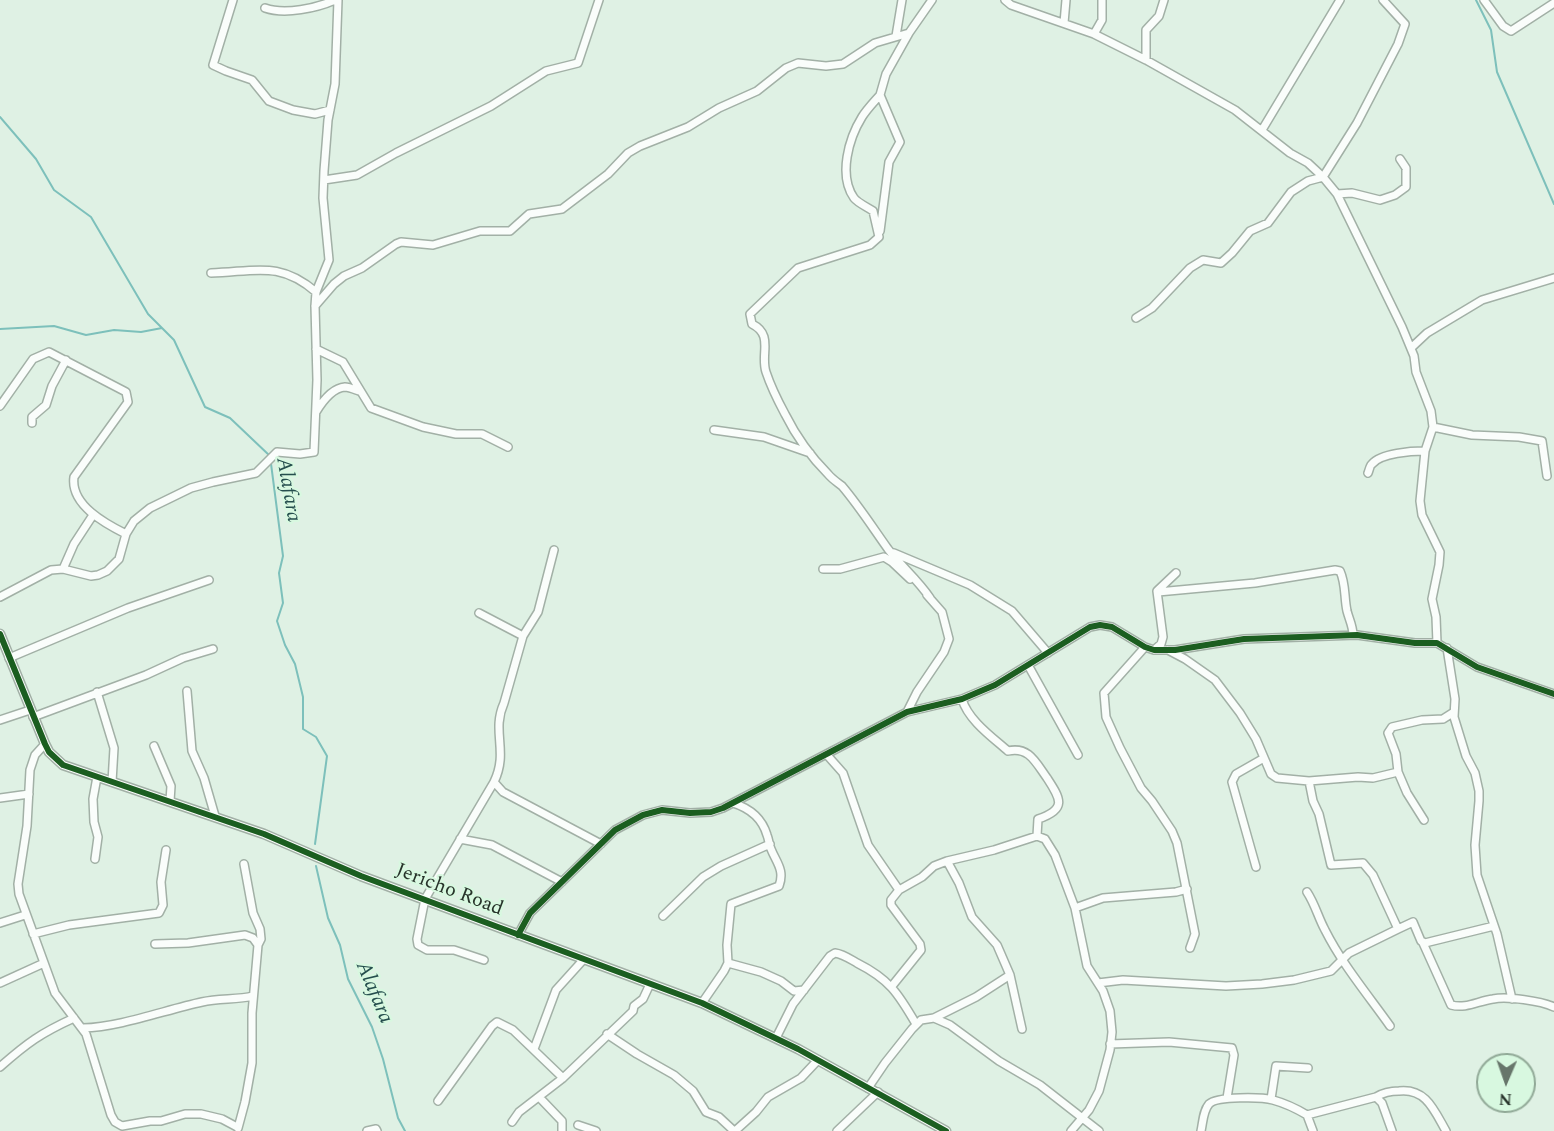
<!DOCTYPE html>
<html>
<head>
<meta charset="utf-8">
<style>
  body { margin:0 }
  #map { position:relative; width:1554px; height:1131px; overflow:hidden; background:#dff1e4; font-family:Spectral,serif }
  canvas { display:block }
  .north { position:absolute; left:1476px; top:1053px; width:60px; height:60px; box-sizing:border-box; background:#d8f8e0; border:2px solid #91a997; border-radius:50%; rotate:182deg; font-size:16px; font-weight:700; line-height:24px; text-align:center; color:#27332a }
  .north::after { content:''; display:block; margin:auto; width:21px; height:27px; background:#67766b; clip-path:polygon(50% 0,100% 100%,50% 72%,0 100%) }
</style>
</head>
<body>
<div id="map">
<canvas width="1554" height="1131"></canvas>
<div class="north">N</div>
</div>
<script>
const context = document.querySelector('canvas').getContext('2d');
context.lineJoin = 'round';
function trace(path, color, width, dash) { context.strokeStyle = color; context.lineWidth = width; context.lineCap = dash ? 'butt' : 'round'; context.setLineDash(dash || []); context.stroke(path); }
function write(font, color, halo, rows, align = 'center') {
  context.font = font + ' Spectral,serif'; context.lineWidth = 4.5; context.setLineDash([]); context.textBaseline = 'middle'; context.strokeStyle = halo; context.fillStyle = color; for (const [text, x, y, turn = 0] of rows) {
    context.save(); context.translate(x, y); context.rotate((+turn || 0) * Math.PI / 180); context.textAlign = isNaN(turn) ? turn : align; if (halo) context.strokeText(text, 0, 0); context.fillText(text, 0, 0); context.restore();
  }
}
trace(new Path2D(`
  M 1476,0 L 1491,30 L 1497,72 L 1554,204
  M 0,117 L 36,159 L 54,190 L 91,217 L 148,314 L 174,340 L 205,407 L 230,418 L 270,456 L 283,556 L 279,573 L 283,603 L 277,621 L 285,645 L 295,664 L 303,697 L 303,729 L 316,737 L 327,756 L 315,844
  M 0,329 L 54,326 L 86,335 L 114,330 L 141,332 L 162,328
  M 316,866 L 328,918 L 340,945 L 348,979 L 372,1027 L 383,1059 L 398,1118 L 405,1131`), '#7dc0bb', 2);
const minor = new Path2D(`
  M 233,0 L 213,65 L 226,71 L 252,80 L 269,101 L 293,110 L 315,114 L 330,110
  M 1005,0 L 1011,5 L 1094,34 L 1146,60 L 1235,110 L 1290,153 L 1308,163 L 1323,177 L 1337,194 L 1402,327 L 1414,356 L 1416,372 L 1431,411 L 1433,427 L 1425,451 L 1420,501 L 1422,515 L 1440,552 L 1439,565 L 1432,599 L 1436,617 L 1437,643
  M 1484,0 L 1503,26 L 1511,31 L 1554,3
  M 265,8 C 285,15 317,8 335,0
  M 1064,23 L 1066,0
  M 1094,34 L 1102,20 L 1102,0
  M 896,36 L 902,0
  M 1146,60 L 1146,30 L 1159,16 L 1164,0
  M 880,95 C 874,102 867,109 862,117 C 849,138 838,175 854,198 C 858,203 867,207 873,211 L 879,237 L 870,245 L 798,268 L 750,314 L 752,324 C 774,335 760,354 766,372 C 771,387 778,401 785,414 C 796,436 811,457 828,474 C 832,479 837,482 842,486 C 859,506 873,528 888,549 C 901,566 918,580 930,598
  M 1262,130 L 1340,0
  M 324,180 L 357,175 L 396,153 L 491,106 L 546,71 L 578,63 L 599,0
  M 1337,194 L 1352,193 L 1380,200 L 1395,195 L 1406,187 L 1406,168 L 1400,159
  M 880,231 L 889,162 L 900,142 L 880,95 L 886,74 L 909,33
  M 211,273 C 254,272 279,260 316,292
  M 315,306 L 334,284 L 344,276 L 362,268 L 396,244 L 401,242 L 433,245 L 480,231 L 510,231 L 529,214 L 562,209 L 608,174 L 628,153 L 640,146 L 688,127 L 719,108 L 757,91 L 786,68 L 798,63 L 826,66 L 843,64 L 875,43 L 909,33 L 932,0
  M 1136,318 L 1152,308 L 1190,268 L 1203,260 L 1221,263 L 1232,253 L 1250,231 L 1268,223 L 1291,192 L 1308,181 L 1323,177 L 1357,123 L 1398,44 L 1405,24 L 1383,0
  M 1411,348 L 1427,333 L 1482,300 L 1554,278
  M 316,349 L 343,362 L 371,408 L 423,427 L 456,434 L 482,434 L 508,447
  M 0,406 L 33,359 L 49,352 L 126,392 L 128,402 L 74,477 C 70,505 106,524 126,534
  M 316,412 C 322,402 332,388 345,387 C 349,387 356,390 359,391
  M 32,423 L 32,417 L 46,405 L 52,386 L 66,360
  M 1433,427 L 1472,435 L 1519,437 L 1542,441 L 1547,476
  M 714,430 L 764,437 L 810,453
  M 1368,473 C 1369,471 1370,465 1372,464 C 1381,453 1412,451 1425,451
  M 554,550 L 538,612 L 523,636 L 504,703 C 491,732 509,751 494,782 L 503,792 L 601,844
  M 894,553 L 970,585 L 1012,611 L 1048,653
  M 63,569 L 74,544 L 93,515
  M 823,569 L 840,569 L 884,557 L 892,562 L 910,579
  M 1158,592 L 1255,583 L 1335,570 L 1340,571 C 1346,584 1344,597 1347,611 C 1349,619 1353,626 1353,635
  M 0,597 L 51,570 L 63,569 L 91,576 L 98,575 L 107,571 L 119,559 L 126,534 L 134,521 L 150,508 L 191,488 L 213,482 L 256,473 L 277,452 L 300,454 L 314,452 L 317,380 L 315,306 L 316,292 L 329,260 L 323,198 L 324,171 L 328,120 L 335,84 L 338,0
  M 479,613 L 523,636
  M 1145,647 L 1104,693 L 1106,717 L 1120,748 L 1141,788 L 1152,801 L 1172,831 L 1177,843 L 1195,934 L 1190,948
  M 1447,648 L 1455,699 L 1454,717 L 1466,756 L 1475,773 L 1479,791 L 1479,801 L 1475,845 L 1477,875 L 1497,934 L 1512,999
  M 1154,650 L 1161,644 L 1163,637 L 1157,591 L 1176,573
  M 1168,650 L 1185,659 L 1215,680 L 1240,713 L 1256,739 L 1271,774 L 1277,778 L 1309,781 L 1358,777 L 1373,778 L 1398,772
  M 9,658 L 128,608 L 209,580
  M 1028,665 L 1078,755
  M 187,691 L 192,751 L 204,778 L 215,816
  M 97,692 L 114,748 L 112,782
  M 962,699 C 968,720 992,737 1008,751 C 1029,746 1036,763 1047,778 C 1060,798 1068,809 1038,819 L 1037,836
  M 907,712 L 917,692 L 944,652 L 949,639 L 942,612 L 927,595
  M 33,717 L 146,675 L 183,658 L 213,649
  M 0,720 L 30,710
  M 45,744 L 35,755 L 30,770 L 27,826 L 18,884 L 19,894 L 55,993 L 86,1034 L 111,1115 L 115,1122 L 122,1126 L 150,1121 L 161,1121 L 185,1114 L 201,1114 L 222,1119 L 237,1127
  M 154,746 L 171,786 L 170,801
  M 827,755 L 843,773 L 868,845 L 899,890 L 922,877 L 934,866 L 947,861 L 994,850 L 1037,836 L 1045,839 L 1055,855 L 1075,908 L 1087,966 L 1103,991 L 1110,1011 L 1112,1032 L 1110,1050 L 1099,1091 L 1089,1110 L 1071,1131
  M 1309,781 L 1313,801 L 1319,814 L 1331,865 L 1363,863 L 1373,875 L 1398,929 L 1413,922 L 1421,941 L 1425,943 L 1494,926
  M 0,798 L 29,794
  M 1424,820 L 1407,793 L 1398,772 L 1396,754 L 1388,733 L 1392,727 L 1422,720 L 1443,719 L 1454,712
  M 460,839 L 492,845 L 562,882
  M 95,859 L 98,837 L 94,822 L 93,799 L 97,777
  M 947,861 L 959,883 L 972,917 L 997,945 L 1010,975
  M 1256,867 L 1232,782 L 1236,774 L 1264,758
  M 1307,892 C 1315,904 1318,917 1325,930 C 1342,964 1368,995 1390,1026
  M 1075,908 L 1103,898 L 1176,892 L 1187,889
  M 663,916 L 703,877 L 721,866 L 770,844
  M 0,923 L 25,915
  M 33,934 L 69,925 L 159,913 L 163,905 L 161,882 L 166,850
  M 518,935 L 530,913 L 615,830 L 643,815 L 662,810 L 690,813 L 711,812 L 723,808 L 907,712 L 962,699 L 995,685 L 1090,627 L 1100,625 L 1112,627 L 1145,647 L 1154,650 L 1175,650 L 1244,639 L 1357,635 L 1415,643 L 1437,643 L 1477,667 L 1554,694
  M 1423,943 L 1451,1005 C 1466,1009 1478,1001 1493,999 C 1507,996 1541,1001 1554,1007
  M 155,944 L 188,943 L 245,935 L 253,938 L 258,945
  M 484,960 L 454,950 L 427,950 L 418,945 L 417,939 L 425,899 L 494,782
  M 728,963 L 761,972 L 781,981 L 794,991 L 804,990
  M 0,983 L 44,963
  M 1098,983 L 1123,980 L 1226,986 L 1262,984 L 1294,980 L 1331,971 L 1349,953 L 1398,929
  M 892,986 L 921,950 L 920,944 L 891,905 L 891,900 L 899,890
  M 702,1003 L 724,971 L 728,963 L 727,945 L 731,904 L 779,886 C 785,870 776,862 771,849 C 769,845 769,840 767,835 C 762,818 749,808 733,803
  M 934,1018 L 950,1025 L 999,1061 L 1040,1085 L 1099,1131
  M 83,1028 C 120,1027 165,1010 202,1002 C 219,998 237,1000 253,996
  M 607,1034 L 637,1054 L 674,1075 L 693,1091 L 706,1112 L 719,1117 L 734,1131
  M 776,1038 L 793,1004 L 830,956 L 835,953 C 843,954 850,959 857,963 C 889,979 898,993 916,1024
  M 1110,1044 L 1169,1042 L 1232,1048 L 1234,1055 L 1227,1098
  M 534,1049 L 556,990 L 584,959
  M 0,1067 C 27,1043 41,1033 74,1018
  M 868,1088 L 885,1063 L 912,1029 L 921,1020 L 934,1018 L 976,997 L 1010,975 L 1022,1029
  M 539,1097 L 562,1121 L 562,1131
  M 1376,1097 L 1382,1103 L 1392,1131
  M 1271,1099 L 1276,1066 L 1308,1068
  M 438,1101 L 492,1026 L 497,1022 L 513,1030 L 563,1078
  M 512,1122 L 519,1112 L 563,1078 L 633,1011 L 634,1006 L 643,999 L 650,984
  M 578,1125 L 596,1131
  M 238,1128 L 245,1102 L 252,1063 L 252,1013 L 258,945 L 261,939 L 260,929 L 253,913 L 244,864
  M 367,1131 L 376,1129 L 377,1131
  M 735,1131 L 756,1112 L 768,1097 L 801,1078 L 818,1060
  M 837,1131 L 878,1092
  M 1201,1131 C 1203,1122 1203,1111 1209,1104 C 1217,1096 1262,1097 1273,1100 C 1284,1103 1297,1109 1307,1115
  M 1313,1131 L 1307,1115 L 1376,1097 C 1384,1092 1390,1091 1399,1091 C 1426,1088 1434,1110 1446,1131`);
const tertiary = new Path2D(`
  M 0,634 L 45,744 L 49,752 L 63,765 L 264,834 L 361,876 L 702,1003 L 798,1049 L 946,1131`);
trace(minor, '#a2b0a6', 10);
trace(tertiary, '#a2b0a6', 11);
trace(minor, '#fafdfb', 7);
trace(tertiary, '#fafdfb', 8);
trace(new Path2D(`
  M 0,634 L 45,744 L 49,752 L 63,765 L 264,834 L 361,876 L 702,1003 L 798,1049 L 946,1131
  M 518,935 L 530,913 L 615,830 L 643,815 L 662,810 L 690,813 L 711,812 L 723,808 L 907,712 L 962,699 L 995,685 L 1090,627 L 1100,625 L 1112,627 L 1145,647 L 1154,650 L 1175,650 L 1244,639 L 1357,635 L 1415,643 L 1437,643 L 1477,667 L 1554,694`), '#1b5e20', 6);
write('20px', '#27332a', '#d8f8e0', [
  ["Jericho Road",449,891,21]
]);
write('italic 21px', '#254e4d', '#d8f8e0', [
  ["Alafara",287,490,80],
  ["Alafara",373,993,67]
]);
</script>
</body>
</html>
